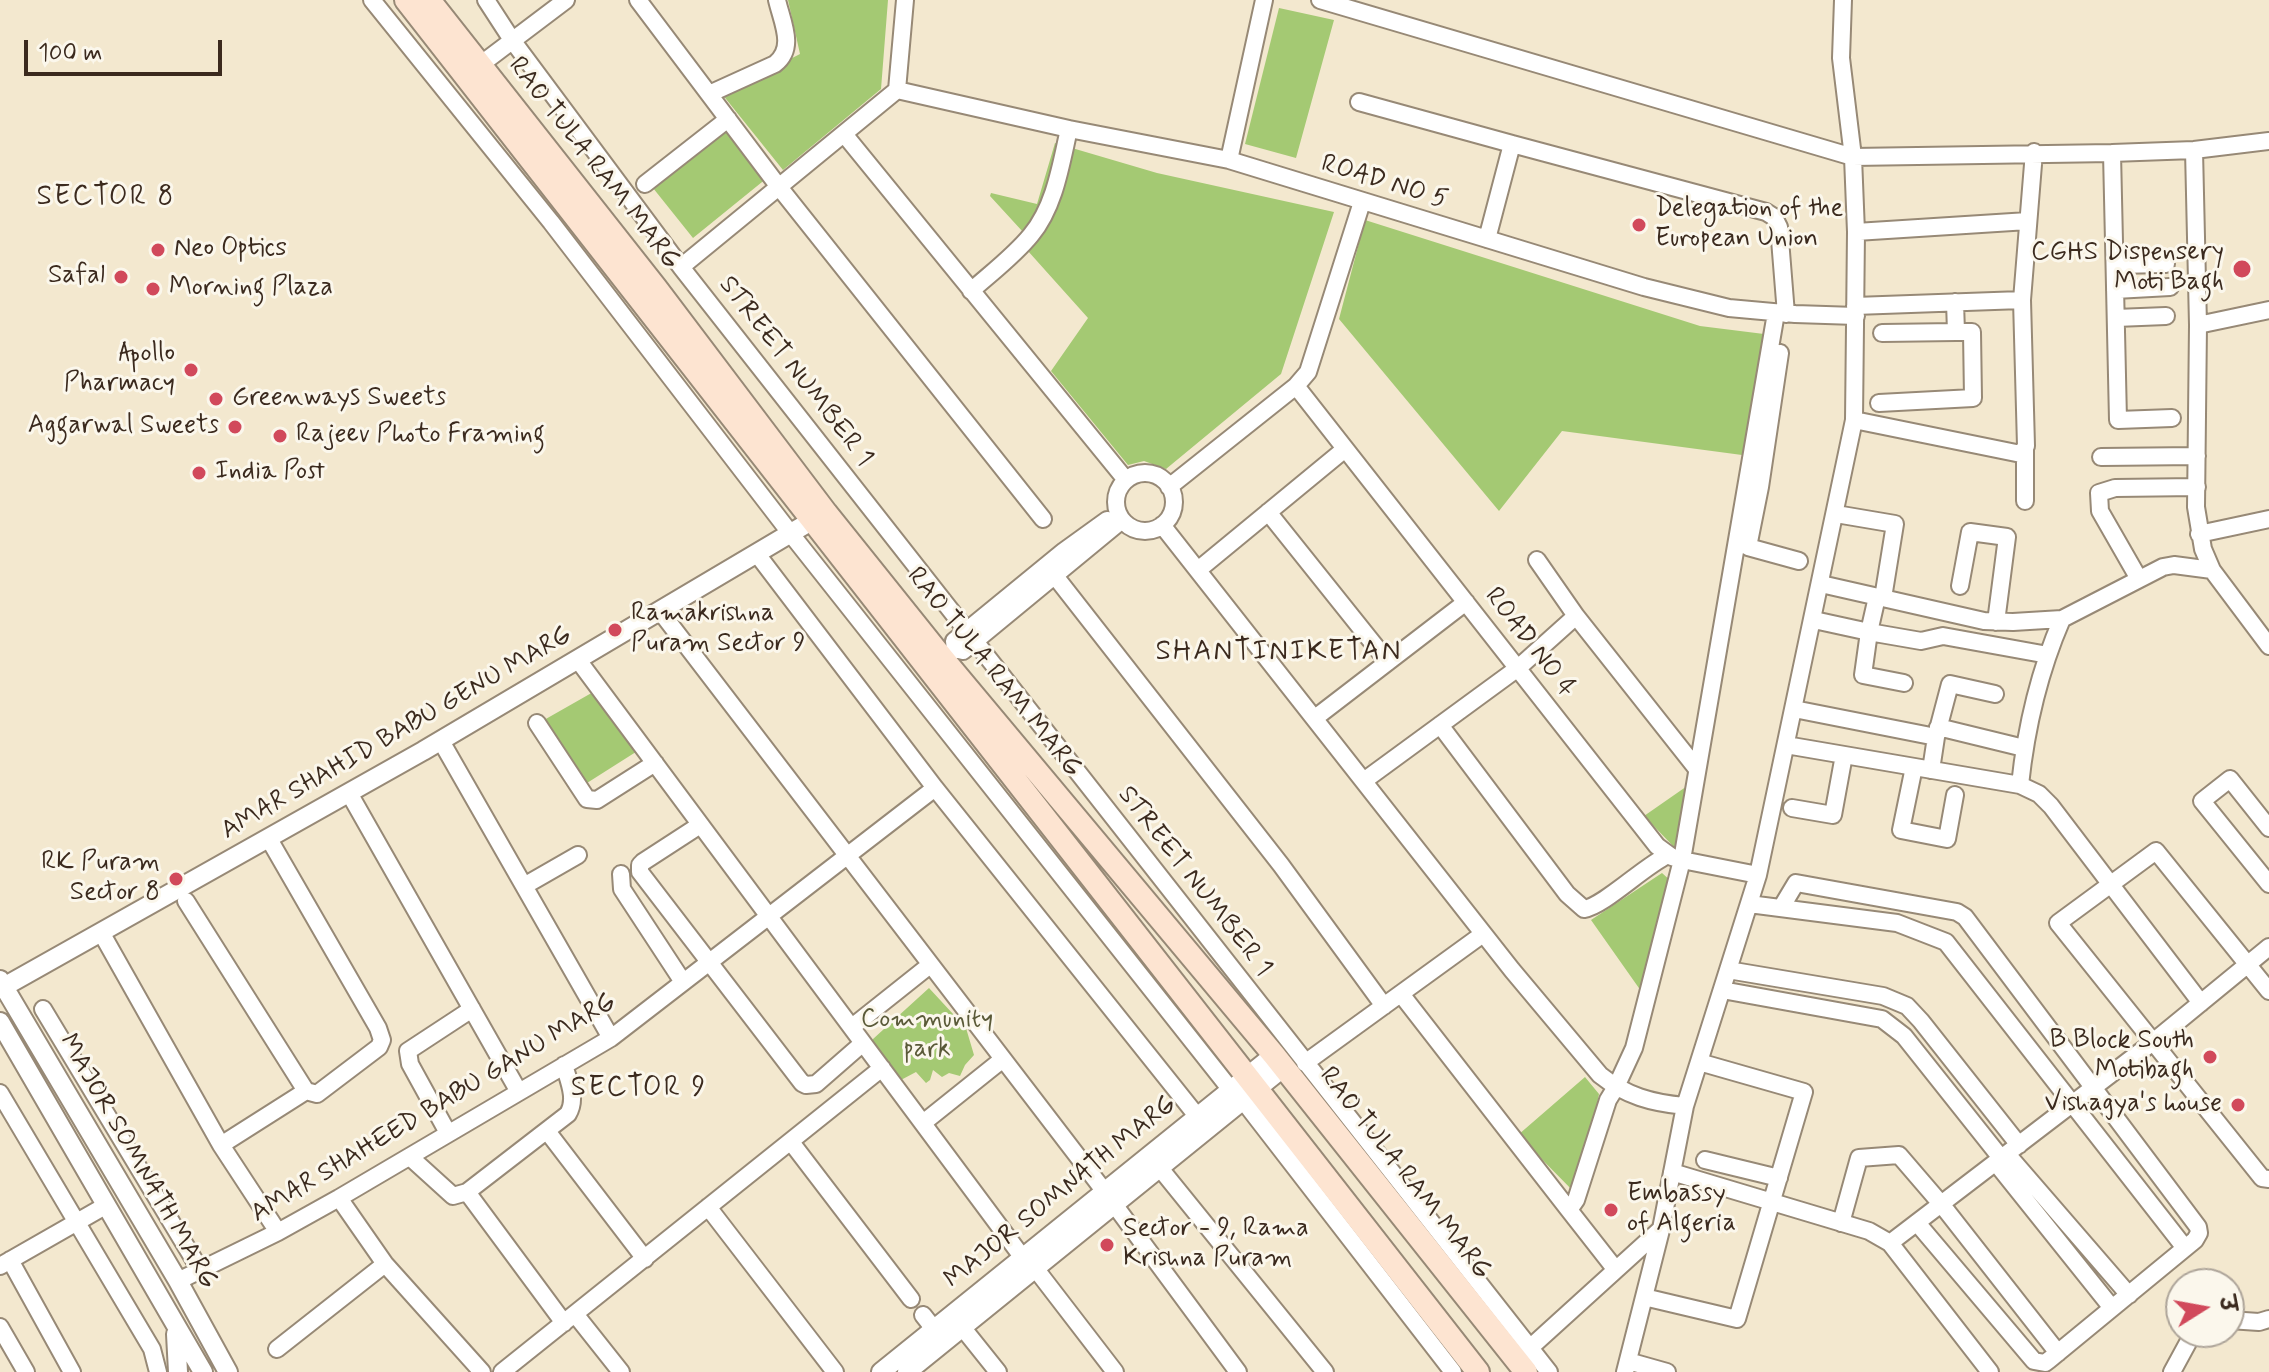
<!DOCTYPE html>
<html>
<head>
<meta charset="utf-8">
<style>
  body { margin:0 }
  #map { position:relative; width:2269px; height:1372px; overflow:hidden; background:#f3e8cf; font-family:Mynerve,"Playpen Sans Deva",sans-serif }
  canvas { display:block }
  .north { position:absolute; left:2165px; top:1268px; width:80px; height:80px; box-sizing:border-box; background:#fbf7ec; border:2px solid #aea59a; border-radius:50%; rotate:79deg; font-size:22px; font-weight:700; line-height:32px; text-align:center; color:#3b2a1e }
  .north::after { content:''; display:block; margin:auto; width:28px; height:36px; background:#d1495b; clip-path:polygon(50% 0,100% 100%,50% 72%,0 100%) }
  .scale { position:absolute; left:24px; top:40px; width:198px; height:36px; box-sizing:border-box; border:4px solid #3b2a1e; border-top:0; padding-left:10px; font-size:24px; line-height:28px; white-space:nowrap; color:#3b2a1e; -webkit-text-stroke:6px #fbf7ec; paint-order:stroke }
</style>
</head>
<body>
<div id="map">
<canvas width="2269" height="1372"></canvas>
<div class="north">उ</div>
<div class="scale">100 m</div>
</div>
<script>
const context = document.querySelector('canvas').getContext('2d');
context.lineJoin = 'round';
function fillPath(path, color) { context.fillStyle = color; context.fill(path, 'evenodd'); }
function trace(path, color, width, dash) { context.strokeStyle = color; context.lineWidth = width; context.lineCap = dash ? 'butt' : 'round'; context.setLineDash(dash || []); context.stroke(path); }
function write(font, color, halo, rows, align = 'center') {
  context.font = font + ' Mynerve,sans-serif'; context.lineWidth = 6; context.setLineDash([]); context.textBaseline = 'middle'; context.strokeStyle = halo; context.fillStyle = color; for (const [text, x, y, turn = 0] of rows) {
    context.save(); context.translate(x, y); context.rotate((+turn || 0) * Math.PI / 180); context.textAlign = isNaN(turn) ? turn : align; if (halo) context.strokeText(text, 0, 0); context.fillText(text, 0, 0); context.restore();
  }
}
fillPath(new Path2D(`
  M 788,0 L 888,0 L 881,89 L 783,170 L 722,94 L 800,54 Z
  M 1279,8 L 1334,20 L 1296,158 L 1245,144 Z
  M 723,123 L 767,178 L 693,238 L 649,183 Z
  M 1055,143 L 1157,173 L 1334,212 L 1281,374 L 1166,469 L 1144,461 L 1128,465 L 1051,371 L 1088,318 L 1019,241 L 1023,232 L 990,196 L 991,193 L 1037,204 Z
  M 1365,220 L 1700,326 L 1772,335 L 1757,457 L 1562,431 L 1499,511 L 1339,319 Z
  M 595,691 L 639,750 L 587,783 L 544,720 Z
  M 1690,784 L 1676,849 L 1644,816 Z
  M 1662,873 L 1672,882 L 1641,991 L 1591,920 Z
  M 929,988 L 966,1028 L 974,1055 L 965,1065 L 960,1076 L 949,1073 L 942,1077 L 933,1070 L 930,1080 L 926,1083 L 916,1072 L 899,1081 L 872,1044 L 873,1039 Z
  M 1585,1077 L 1599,1094 L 1579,1197 L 1518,1135 Z`), '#a4c973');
const minor = new Path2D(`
  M 372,0 L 551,222 L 791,534 L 1231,1090
  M 486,0 L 512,40 L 681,267 L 1549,1372
  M 638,0 L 779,187 L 1043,519
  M 1320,0 L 1853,157 L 2112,153 L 2194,150 L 2269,141
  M 480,65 L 566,0
  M 897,90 L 1069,129 L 1229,160 L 1644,287 L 1729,308 L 1795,314 L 1856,316
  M 709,94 L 775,64 C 796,48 782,22 777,0
  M 1359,102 L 1512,144
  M 844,134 L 1126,480
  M 2112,153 L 2118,420 L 2172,418
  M 1229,160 L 1264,0
  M 645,184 L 728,119
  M 1856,232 L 2028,221
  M 1487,239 L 1512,144 L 1766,212 L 1774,217 L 1779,227 L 1786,314
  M 2115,265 L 2166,264
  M 681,267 L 897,90 L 905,0
  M 2115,290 L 2170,287
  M 971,291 C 991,273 1014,256 1031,235 C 1055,206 1061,164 1069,129
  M 1855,306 L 2022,300 L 2034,152
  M 2116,318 L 2166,316
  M 2198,325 L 2269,310
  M 1882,333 L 1956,332 L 1955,302
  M 1780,353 L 1760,487 L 1748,547 L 1799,561
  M 1296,386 L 1657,846 L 1672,857 L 1682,860 L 1758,875
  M 1879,403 L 1973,398 L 1972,332 L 1956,332
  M 1854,420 L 2021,454 L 2026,446 L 2022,300
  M 2025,448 L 2025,501
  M 2101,457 L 2197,456
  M1116 502a29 29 0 1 1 58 0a29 29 0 1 1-58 0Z
  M 1169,487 L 1296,386 L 1308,372 L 1362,202
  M 1268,512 L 1388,662
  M 1836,514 L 1895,524 L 1883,598
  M 1162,525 L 1512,970 L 1600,1075 C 1626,1096 1652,1103 1685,1106
  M 2199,534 L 2269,519
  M 757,554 L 935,788 L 1197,1116
  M 1537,560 L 1576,616
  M 1198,570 L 1345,449
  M 2212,570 L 2269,646
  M 1055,576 L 1281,865 L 1384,1006
  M 2139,579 L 2100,511 L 2099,493 L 2115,488 L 2197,487
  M 1821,584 L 1984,621 L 2013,622 L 2062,619
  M 1960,586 L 1970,532 L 2007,537 L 1996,622
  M 660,611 L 1105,1192 L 1238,1372
  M 1814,620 L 1869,632 L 1877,597
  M 955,649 L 954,641 L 1064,551 L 1107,520
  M 943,659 L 955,649 L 963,651 L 1122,520
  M 578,660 L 1023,1258
  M 1904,683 L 1863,675 L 1869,632 L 1921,641 L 1943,636 L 2048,655
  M 1794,709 L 1936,737 L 1950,684 L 1995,694
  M 1315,718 L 1466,602
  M 537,723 L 587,799 L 597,800 L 655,763
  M 1440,725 L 1567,894 L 1584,909 C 1604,906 1644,866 1668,855
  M 1938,727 L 2024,748
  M 441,741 L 611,1038
  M 1786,745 L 2020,785 L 2039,794 L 2051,806 L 2201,1003
  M 1914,767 L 1901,830 L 1947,839 L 1955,795
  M 1931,770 L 1936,737
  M 1365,780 L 1518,668 L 1576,616 L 1697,769
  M 2020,785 C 2026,728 2039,672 2062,619 L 2163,567 L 2174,565 L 2212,570 L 2203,549 L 2196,507 L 2198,325 L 2194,150
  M 349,793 L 519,1092
  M 1792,808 L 1833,815 L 1844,755
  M 700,825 L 643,862 L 640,865 L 640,872 L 802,1083 L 806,1085 L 816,1084 L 863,1043
  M 2269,828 L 2230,779 L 2202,801 L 2269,884
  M 621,874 L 622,889 L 683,982
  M 524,886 L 578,855
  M 186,901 L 306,1091 L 317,1094 L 379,1047 L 382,1040 L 378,1028 L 269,839
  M 1749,904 L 1897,923 L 1946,942 L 2185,1248
  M 1781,908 L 1796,883 L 1957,912 L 1965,917 L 2198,1227 L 2199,1233 L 2195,1240 L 2049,1360 L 2045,1363 L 2034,1361 L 1918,1224
  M 102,934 L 221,1145 L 278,1232
  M 1728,970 L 1883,996 L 1907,1006 L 1921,1021 L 2019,1145
  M 1722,990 L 1882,1019 L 1904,1036 L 2001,1158
  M 2269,991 L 2156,851 L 2058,923 L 2262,1178 L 2269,1179
  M 1401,994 L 1569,1210
  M 43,1009 L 199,1268
  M 852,1027 L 930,965
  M 1305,1063 L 1483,934
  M 0,1093 L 152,1349 L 158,1372
  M 1242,1099 L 1453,1372
  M 923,1123 L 1003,1059
  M 547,1131 L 645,1259
  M 448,1133 L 410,1064 L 408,1051 L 472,1009
  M 791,1142 L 911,1299
  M 221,1145 L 306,1091
  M 2007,1154 L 2129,1295
  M 410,1157 L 453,1196 L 467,1192 L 568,1114 C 577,1099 569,1082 564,1065
  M 1705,1160 L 1779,1178
  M 1996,1163 L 2112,1308
  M 1159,1167 L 1325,1372
  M 1672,1172 L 1869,1231 L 1890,1243 L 1990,1372
  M 467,1192 L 564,1323
  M 339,1198 L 385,1264 L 482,1372
  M 708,1207 L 835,1372
  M 1841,1223 L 1859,1158 L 1899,1155 L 1942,1205 L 2058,1353
  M 1890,1243 L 2153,1042 L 2269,947
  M 10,1260 L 72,1372
  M 0,1266 L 105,1206
  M 1035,1268 L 1115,1372
  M 1616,1270 L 1569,1210 L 1576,1200 L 1608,1100 L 1616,1087 L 1634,1048 L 1682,860 L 1776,313
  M 178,1281 L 278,1232 L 339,1198 L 611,1038 L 935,788
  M 1644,1297 L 1737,1319 L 1804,1092 L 1699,1062
  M 575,1314 L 621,1372
  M 923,1315 L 934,1329
  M 954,1317 L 998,1372
  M 2229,1320 L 2259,1322 L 2269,1319
  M 0,1327 L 26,1372
  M 277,1349 L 385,1264
  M 1521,1356 L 1661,1229 L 1685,1106 L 1758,875 L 1854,420 L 1856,232 L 1853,157 L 1841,58 L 1843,0
  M 1628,1361 L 1667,1372
  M 502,1372 L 882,1068
  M 1625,1372 L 1661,1230
  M 2172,1372 L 2191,1337 L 2196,1332`);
const tertiary = new Path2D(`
  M 0,980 L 178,1281 L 228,1372
  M 0,989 L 423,751 L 823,514
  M 0,1022 L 203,1372
  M 176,1334 L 178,1372
  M 881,1372 L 1274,1055
  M 907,1372 L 1284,1067`);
const secondary = new Path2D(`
  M 406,0 L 1478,1372
  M 429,0 L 656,288 L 826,513 L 943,659 L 1274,1055 L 1526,1372`);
trace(minor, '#978976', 20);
trace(tertiary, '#978976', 22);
trace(secondary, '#978976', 26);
trace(minor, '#fff', 16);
trace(tertiary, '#fff', 18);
trace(secondary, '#fde4d1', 22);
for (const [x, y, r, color] of [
  [1639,225,8,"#d1495b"],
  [158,250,8,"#d1495b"],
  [2242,269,10,"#d1495b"],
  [121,277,8,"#d1495b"],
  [153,289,8,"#d1495b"],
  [191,370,8,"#d1495b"],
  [216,399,8,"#d1495b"],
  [235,427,8,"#d1495b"],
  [280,436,8,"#d1495b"],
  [199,473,8,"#d1495b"],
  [615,630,8,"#d1495b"],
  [176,879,8,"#d1495b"],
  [2210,1057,8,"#d1495b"],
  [2238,1105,8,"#d1495b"],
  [1611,1210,8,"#d1495b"],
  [1107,1245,8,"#d1495b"]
]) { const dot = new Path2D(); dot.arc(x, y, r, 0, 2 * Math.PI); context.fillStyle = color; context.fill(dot); trace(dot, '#fbf7ec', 3); }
write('26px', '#3b2a1e', '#fbf7ec', [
  ["RAO TULA RAM MARG",593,164,52],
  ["ROAD NO 5",1384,183,17],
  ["STREET NUMBER 1",795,372,52],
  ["ROAD NO 4",1529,643,52],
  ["RAO TULA RAM MARG",993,673,51],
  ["AMAR SHAHID BABU GENU MARG",397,734,-30],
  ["STREET NUMBER 1",1194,882,52],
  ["AMAR SHAHEED BABU GANU MARG",434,1109,-31],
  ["MAJOR SOMNATH MARG",137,1162,60],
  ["RAO TULA RAM MARG",1404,1174,52],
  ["MAJOR SOMNATH MARG",1061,1193,-39]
]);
write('26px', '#3b2a1e', '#fbf7ec', [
  ["Delegation of the",1655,210],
  ["European Union",1655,240],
  ["Neo Optics",174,250],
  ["CGHS Dispensery",2224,254,"right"],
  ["Moti Bagh",2224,284,"right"],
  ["Safal",105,277,"right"],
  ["Morning Plaza",169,289],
  ["Apollo",175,355,"right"],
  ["Pharmacy",175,385,"right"],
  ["Greenways Sweets",232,399],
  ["Aggarwal Sweets",219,427,"right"],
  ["Rajeev Photo Framing",296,436],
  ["India Post",215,473],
  ["Ramakrishna",631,615],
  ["Puram Sector 9",631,645],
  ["RK Puram",160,864,"right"],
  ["Sector 8",160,894,"right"],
  ["B Block South",2194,1042,"right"],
  ["Motibagh",2194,1072,"right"],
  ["Vishagya's house",2222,1105,"right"],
  ["Embassy",1627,1195],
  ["of Algeria",1627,1225],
  ["Sector - 9, Rama",1123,1230],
  ["Krishna Puram",1123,1260]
], 'left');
write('26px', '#5a5a38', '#fbf7ec', [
  ["Community",927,1021],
  ["park",927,1051]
]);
context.letterSpacing = '2px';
write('28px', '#3b2a1e', '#fbf7ec', [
  ["SECTOR 8",106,198],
  ["SHANTINIKETAN",1279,653],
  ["SECTOR 9",639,1089]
]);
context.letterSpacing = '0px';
</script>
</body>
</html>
